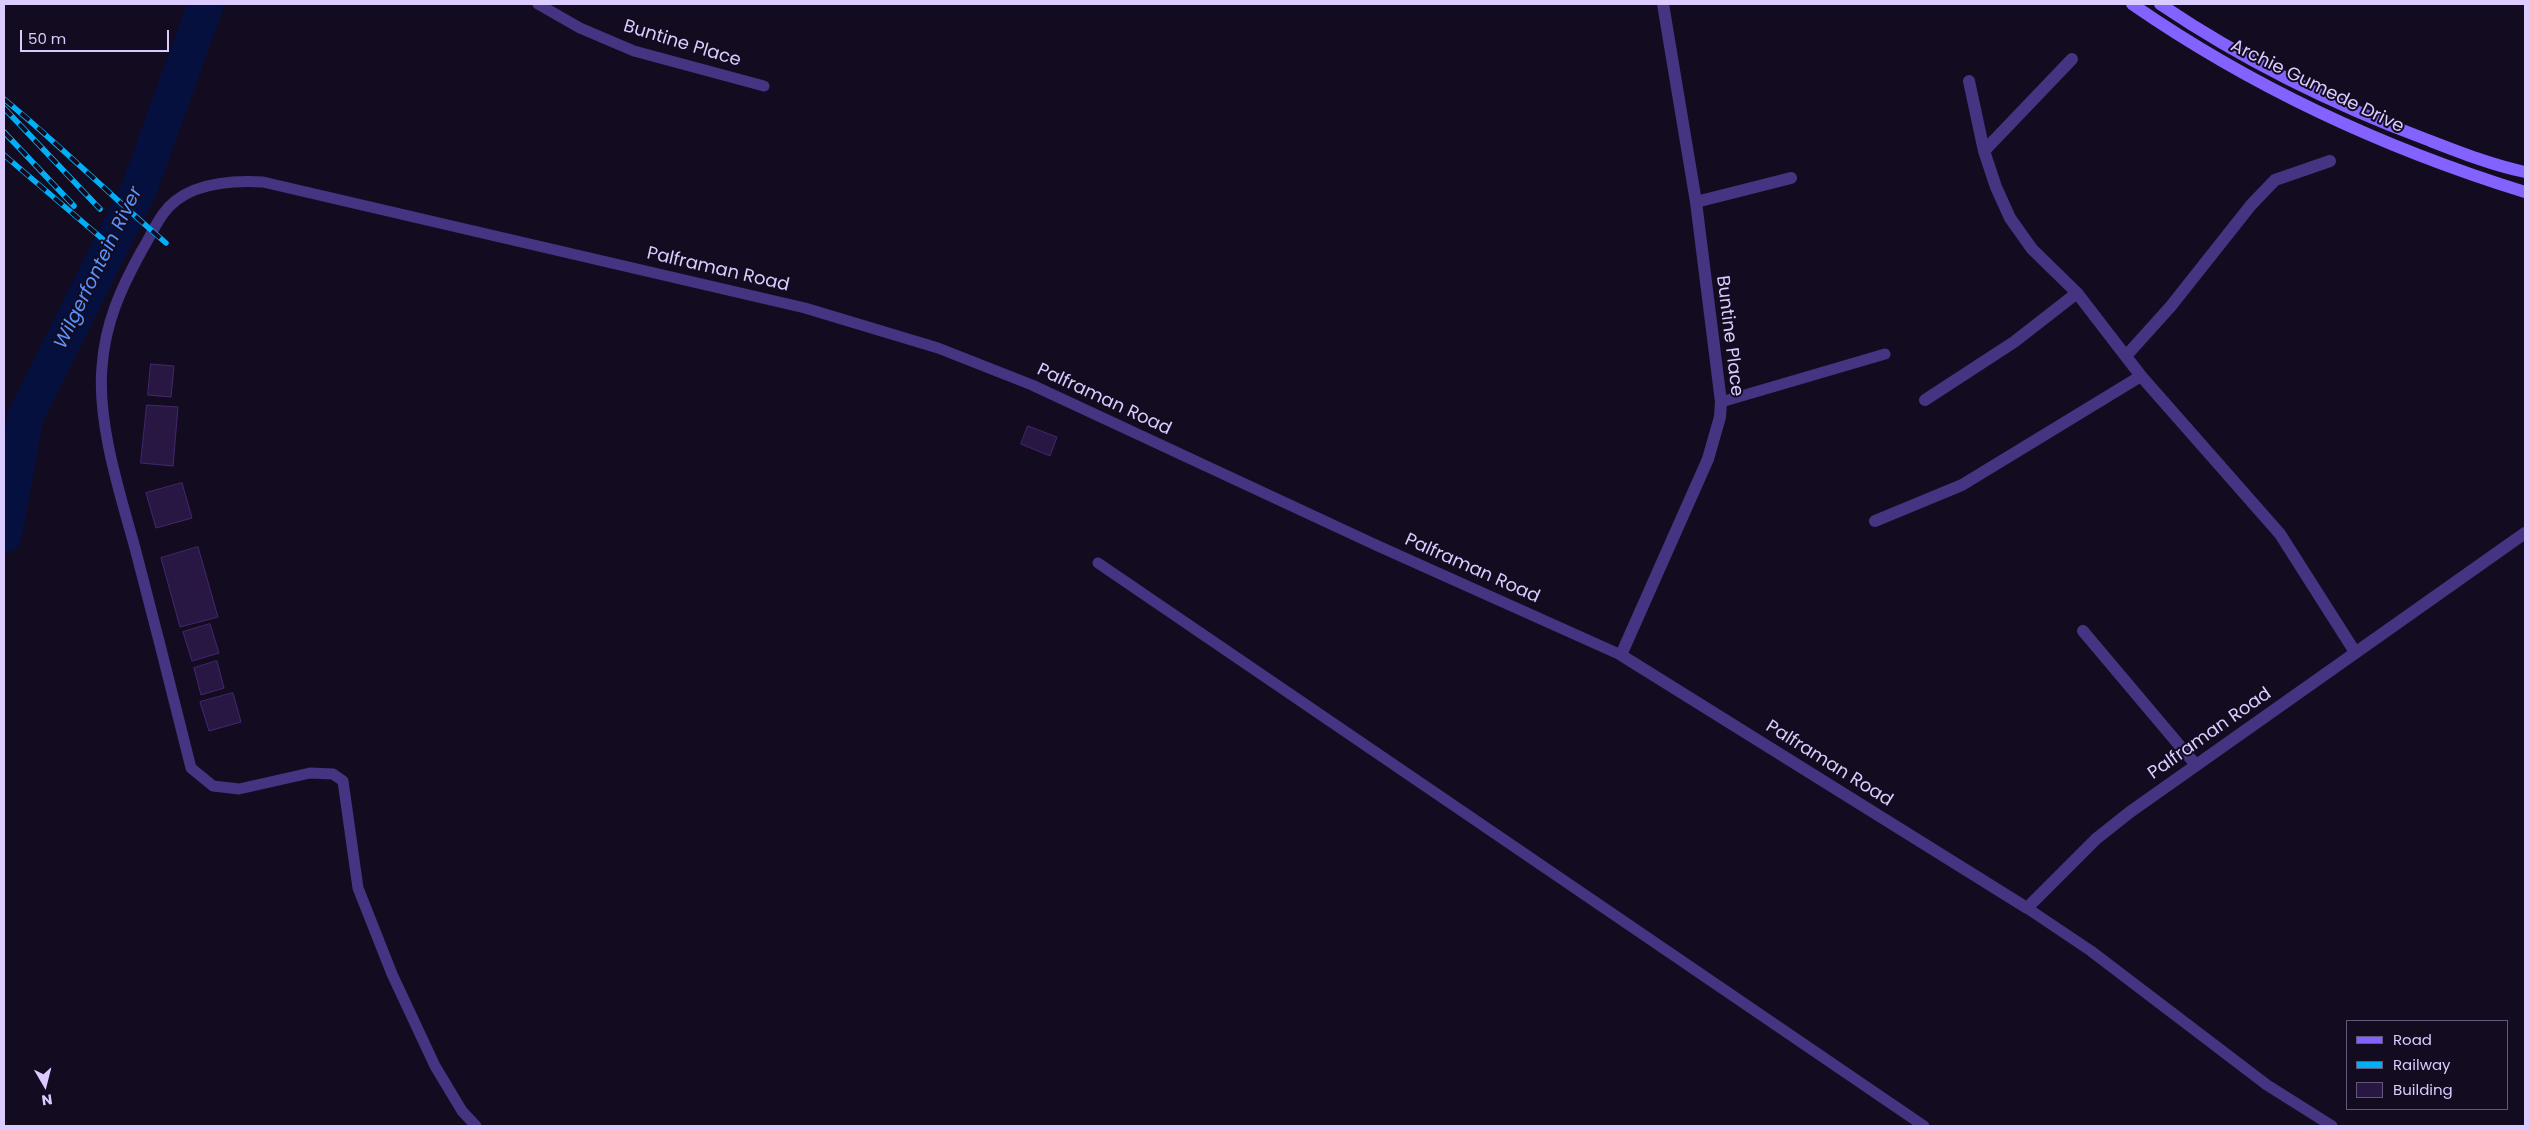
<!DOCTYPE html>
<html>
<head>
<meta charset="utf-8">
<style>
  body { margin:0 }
  #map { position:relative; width:2529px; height:1130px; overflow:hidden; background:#130c21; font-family:Poppins,sans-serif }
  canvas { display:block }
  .frame { position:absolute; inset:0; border:5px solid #dbcbff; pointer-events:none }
  .legend { position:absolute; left:2346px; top:1020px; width:162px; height:90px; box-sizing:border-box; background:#130c21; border:1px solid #63587a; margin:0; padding:6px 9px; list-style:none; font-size:15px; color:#dbcbff }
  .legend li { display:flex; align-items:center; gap:10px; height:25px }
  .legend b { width:25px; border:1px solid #63587a }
  .north { position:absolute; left:20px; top:1060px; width:50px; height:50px; -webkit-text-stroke:4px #130c21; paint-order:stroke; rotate:172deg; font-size:14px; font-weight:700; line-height:20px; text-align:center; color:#dbcbff }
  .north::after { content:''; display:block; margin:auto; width:18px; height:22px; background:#dbcbff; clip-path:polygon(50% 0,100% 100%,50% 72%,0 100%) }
  .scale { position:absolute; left:20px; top:30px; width:149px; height:22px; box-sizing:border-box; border:2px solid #dbcbff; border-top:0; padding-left:6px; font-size:15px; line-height:18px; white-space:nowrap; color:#dbcbff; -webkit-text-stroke:4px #130c21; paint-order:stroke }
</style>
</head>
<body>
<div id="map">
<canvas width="2529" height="1130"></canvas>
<div class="frame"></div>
<ul class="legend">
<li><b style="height:6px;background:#8462ff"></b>Road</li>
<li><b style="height:6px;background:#00aff6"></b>Railway</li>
<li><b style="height:14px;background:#281743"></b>Building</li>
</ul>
<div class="north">N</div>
<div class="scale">50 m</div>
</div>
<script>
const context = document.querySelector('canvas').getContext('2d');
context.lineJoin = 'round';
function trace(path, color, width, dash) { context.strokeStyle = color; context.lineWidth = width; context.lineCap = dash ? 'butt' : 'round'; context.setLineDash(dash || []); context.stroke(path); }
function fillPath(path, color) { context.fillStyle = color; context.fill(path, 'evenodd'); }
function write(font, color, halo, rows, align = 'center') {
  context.font = font + ' Poppins,sans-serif'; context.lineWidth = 4; context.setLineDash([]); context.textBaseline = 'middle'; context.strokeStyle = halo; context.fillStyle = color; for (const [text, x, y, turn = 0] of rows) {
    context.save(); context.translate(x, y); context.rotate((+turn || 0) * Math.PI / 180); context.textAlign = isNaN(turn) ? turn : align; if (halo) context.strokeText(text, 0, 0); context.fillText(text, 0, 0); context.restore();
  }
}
trace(new Path2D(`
  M 4,535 L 26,415 L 139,189 L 206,4`), '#06103f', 36);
const building = new Path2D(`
  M 151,364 L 174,366 L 171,397 L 148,395 Z
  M 147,405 L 178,407 L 173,466 L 141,463 Z
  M 1028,426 L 1057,437 L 1050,456 L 1021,444 Z
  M 182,483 L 192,518 L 156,528 L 146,493 Z
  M 198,547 L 218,617 L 180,627 L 161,558 Z
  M 210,624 L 219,653 L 192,661 L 183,632 Z
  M 217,661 L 224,688 L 201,695 L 194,668 Z
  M 233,693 L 241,722 L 209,731 L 200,702 Z`);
fillPath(building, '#281743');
trace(building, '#442770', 1);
trace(new Path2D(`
  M 538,4 L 580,28 L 634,51 L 764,86
  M 1721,402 L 1885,354
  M 1098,563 L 1924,1126
  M 2027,908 L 2091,951 L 2267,1085 L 2332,1126
  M 476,1126 L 462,1111 L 435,1066 L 392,974 L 358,888 L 343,781 L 333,774 L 310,773 L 239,789 L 213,786 L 191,768 C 173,695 154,621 135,548 C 120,494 97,423 102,367 C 105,323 121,288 142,250 C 149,239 155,225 163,214 C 185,183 228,180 263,182 L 805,308 L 938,348 L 1032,385 L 1378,546 L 1621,655`), '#463482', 11);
trace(new Path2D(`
  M 1663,4 L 1696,202 L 1721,402 L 1720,417 L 1708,459 L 1621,655 L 2027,908 L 2096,839 L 2130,812 L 2525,533
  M 1969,81 L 1984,151 L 1996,187 L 2010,218 L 2032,249 L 2077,293 L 2141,376 L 2280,534 L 2355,652
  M 1984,151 L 2072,59
  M 1696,202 L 1791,178
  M 2126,356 L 2171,306 L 2251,205 L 2275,180 L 2330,161
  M 1925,400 L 2014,342 L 2077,293
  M 1875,521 L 1962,485 L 2141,376
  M 2083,631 L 2196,765`), '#463482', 12);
trace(new Path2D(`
  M 2132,4 C 2252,87 2386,149 2525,192
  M 2160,4 C 2243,60 2334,105 2428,140 C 2459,152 2492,165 2525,172`), '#8462ff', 12);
const rail = new Path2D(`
  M 4,99 C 60,145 111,196 166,243
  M 4,108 L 100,209
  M 4,132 L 74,206
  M 4,155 L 112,247`);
trace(rail, '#00aff6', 5.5);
trace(rail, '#130c21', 4, [11]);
write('18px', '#dbcbff', '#130c21', [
  ["Buntine Place",682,44,17],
  ["Archie Gumede Drive",2317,87,26],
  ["Palframan Road",718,270,13],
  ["Buntine Place",1729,336,83],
  ["Palframan Road",1104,400,25],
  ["Palframan Road",1472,569,24],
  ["Palframan Road",2210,734,-35],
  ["Palframan Road",1829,764,32]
]);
write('italic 19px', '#5993ff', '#130c21', [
  ["Wilgerfontein River",99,268,-64]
]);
</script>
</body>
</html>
